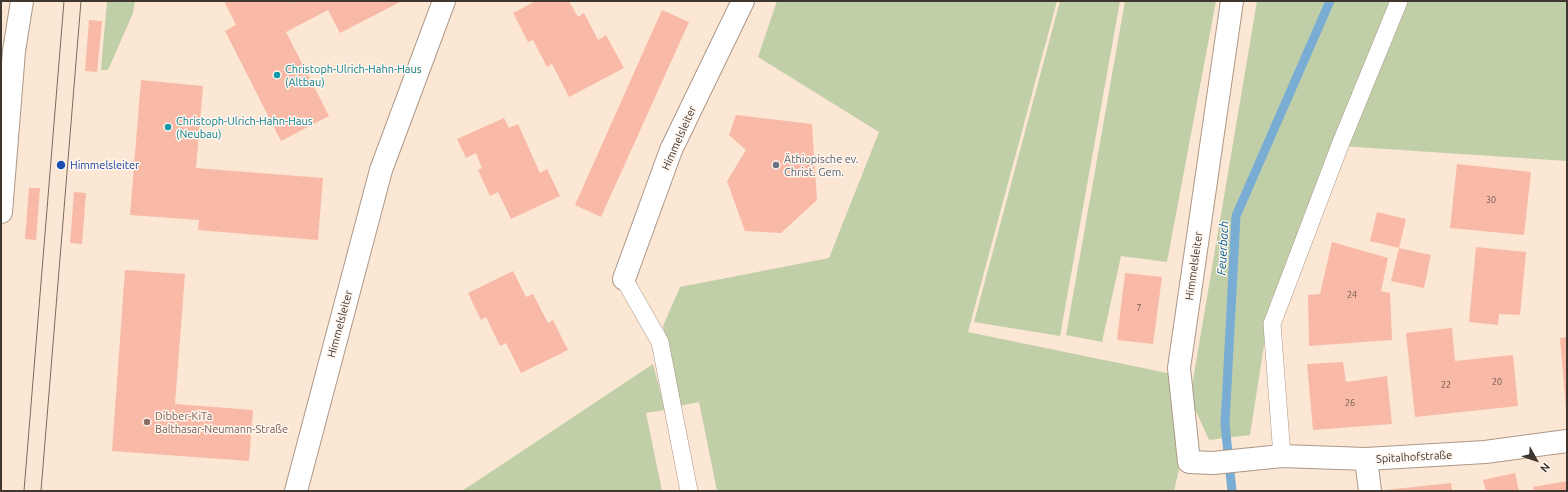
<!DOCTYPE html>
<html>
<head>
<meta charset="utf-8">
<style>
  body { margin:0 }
  #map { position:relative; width:1568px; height:492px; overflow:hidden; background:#fce6d4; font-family:Ubuntu,sans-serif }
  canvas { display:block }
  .frame { position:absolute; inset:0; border:2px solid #3f362f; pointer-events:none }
  .north { position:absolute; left:1516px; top:440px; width:40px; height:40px; -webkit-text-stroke:3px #fff6ef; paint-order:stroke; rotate:130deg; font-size:11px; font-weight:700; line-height:16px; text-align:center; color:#3f362f }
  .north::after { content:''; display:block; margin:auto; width:14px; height:18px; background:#3f362f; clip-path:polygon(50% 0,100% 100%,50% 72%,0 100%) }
</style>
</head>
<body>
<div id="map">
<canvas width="1568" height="492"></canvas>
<div class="frame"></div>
<div class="north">N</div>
</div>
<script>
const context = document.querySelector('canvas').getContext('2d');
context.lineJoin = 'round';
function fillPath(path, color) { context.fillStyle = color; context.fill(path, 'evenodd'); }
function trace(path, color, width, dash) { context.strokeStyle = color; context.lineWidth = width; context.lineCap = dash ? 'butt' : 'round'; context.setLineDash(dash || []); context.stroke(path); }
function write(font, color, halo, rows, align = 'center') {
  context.font = font + ' Ubuntu,sans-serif'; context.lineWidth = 3; context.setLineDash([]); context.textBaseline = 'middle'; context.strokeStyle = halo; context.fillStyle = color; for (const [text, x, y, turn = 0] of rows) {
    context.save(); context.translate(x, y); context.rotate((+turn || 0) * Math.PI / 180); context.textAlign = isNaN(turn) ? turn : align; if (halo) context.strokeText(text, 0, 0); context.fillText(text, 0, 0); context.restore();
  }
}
fillPath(new Path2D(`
  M 107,1 L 135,1 L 133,13 L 108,70 L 101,70 Z
  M 777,1 L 1057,1 L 968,332 L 1172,374 L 1180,465 L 1174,491 L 717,491 L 699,402 L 679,406 L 663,326 L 680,287 L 829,258 L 879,132 L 758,57 Z
  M 1060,1 L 1120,1 L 1060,336 L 974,322 Z
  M 1125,1 L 1216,1 L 1167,262 L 1121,256 L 1102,342 L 1066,335 Z
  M 1257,1 L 1567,1 L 1567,161 L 1340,146 L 1271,300 L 1250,435 L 1209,440 L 1190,398 Z
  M 653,364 L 665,410 L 646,413 L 662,491 L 462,491 Z`), '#c1cfa8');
trace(new Path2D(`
  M 1232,491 L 1225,424 L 1236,216 L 1330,1`), '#7aadd3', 9);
fillPath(new Path2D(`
  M 224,1 L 288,1 L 289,3 L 292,1 L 402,1 L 340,33 L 328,10 L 286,32 L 329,116 L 281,141 L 225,31 L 236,25 Z
  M 536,1 L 569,1 L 578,17 L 584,13 L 598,40 L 606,35 L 624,68 L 569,97 L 552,64 L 547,67 L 533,40 L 528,42 L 513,13 Z
  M 662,10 L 689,22 L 601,217 L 575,205 Z
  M 89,20 L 102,21 L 97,72 L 85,71 Z
  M 141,80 L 203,86 L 196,168 L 323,178 L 318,240 L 198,230 L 199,220 L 130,215 Z
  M 736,115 L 812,124 L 817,200 L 781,233 L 745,231 L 727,181 L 746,150 L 729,135 Z
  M 504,118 L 509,128 L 518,124 L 540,173 L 547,169 L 560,196 L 511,219 L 498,192 L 490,196 L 478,170 L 482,168 L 476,153 L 466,158 L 457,139 Z
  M 1457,164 L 1531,172 L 1524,235 L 1450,228 Z
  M 29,188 L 40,188 L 36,240 L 25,239 Z
  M 74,192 L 86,193 L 82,244 L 70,243 Z
  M 1377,212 L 1406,219 L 1399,248 L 1370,241 Z
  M 1332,242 L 1388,258 L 1381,291 L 1390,293 L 1392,340 L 1309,346 L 1308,295 L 1320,294 Z
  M 1476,247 L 1526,252 L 1520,315 L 1499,314 L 1498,325 L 1469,322 Z
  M 1399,248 L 1431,255 L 1424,288 L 1391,281 Z
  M 125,270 L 185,274 L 175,404 L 253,410 L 249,461 L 112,451 Z
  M 513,271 L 526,297 L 533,294 L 548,323 L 553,320 L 568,350 L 521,373 L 506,343 L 500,346 L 486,317 L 481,320 L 468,293 Z
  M 1125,273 L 1162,277 L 1153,344 L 1117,340 Z
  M 1452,328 L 1455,361 L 1513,355 L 1518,406 L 1415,417 L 1406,333 Z
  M 1567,337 L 1567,409 L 1566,409 L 1560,338 Z
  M 1343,362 L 1346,382 L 1387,376 L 1392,424 L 1313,430 L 1307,364 Z
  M 1515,473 L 1519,491 L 1486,491 L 1483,480 Z
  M 1567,481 L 1567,491 L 1534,491 L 1533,487 Z
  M 1451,483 L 1452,491 L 1385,491 L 1385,490 Z`), '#f8baa7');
const service = new Path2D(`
  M 624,279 L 660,342 L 689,491
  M 1282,456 L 1272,324 L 1340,145 L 1399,1`);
const minor = new Path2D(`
  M 1232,1 L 1179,368 L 1189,462 L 1213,463 L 1282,456 L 1366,459 L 1485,452 L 1567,441
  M 624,279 L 671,150 L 743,1
  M 1366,459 L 1370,491
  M 296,491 L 381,170 L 444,1`);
const secondary = new Path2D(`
  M 1,212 L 14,51 L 22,1`);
trace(service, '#ac9888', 18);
trace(minor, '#ac9888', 24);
trace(secondary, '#ac9888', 24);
trace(service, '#fff', 17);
trace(minor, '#fff', 22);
trace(secondary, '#fff', 22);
trace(new Path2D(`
  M 24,491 L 64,1
  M 41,491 L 81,1`), '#796c62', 1);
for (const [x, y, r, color] of [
  [277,75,4,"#0f9aa8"],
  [168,127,4,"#0f9aa8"],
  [61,165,5,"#1a4fb4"],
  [776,165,4,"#6b7280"],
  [147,422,4,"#8d6e63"]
]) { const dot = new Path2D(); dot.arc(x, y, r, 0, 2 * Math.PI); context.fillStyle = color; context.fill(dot); trace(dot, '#fff6ef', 1.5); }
write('9px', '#6d574d', null, [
  ["30",1491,200],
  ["24",1352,295],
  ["7",1139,308],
  ["20",1497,382],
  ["22",1446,385],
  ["26",1350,403]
]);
write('11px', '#0d838f', '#fff6ef', [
  ["Christoph-Ulrich-Hahn-Haus",285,69],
  ["(Altbau)",285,82],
  ["Christoph-Ulrich-Hahn-Haus",176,121],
  ["(Neubau)",176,134]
], 'left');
write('11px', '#3f362f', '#fff6ef', [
  ["Himmelsleiter",679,138,-66],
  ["Himmelsleiter",1194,266,-82],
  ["Himmelsleiter",340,324,-75],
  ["Spitalhofstraße",1414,457,-3]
]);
write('11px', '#5b616d', '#fff6ef', [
  ["Äthiopische ev.",784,159],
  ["Christ. Gem.",784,172]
], 'left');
write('11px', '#164399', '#fff6ef', [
  ["Himmelsleiter",70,165]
], 'left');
write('11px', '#785e54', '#fff6ef', [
  ["Dibber-KiTa",155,416],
  ["Balthasar-Neumann-Straße",155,429]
], 'left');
write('italic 12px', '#005d8d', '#fff6ef', [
  ["Feuerbach",1223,248,-87]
]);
</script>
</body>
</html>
